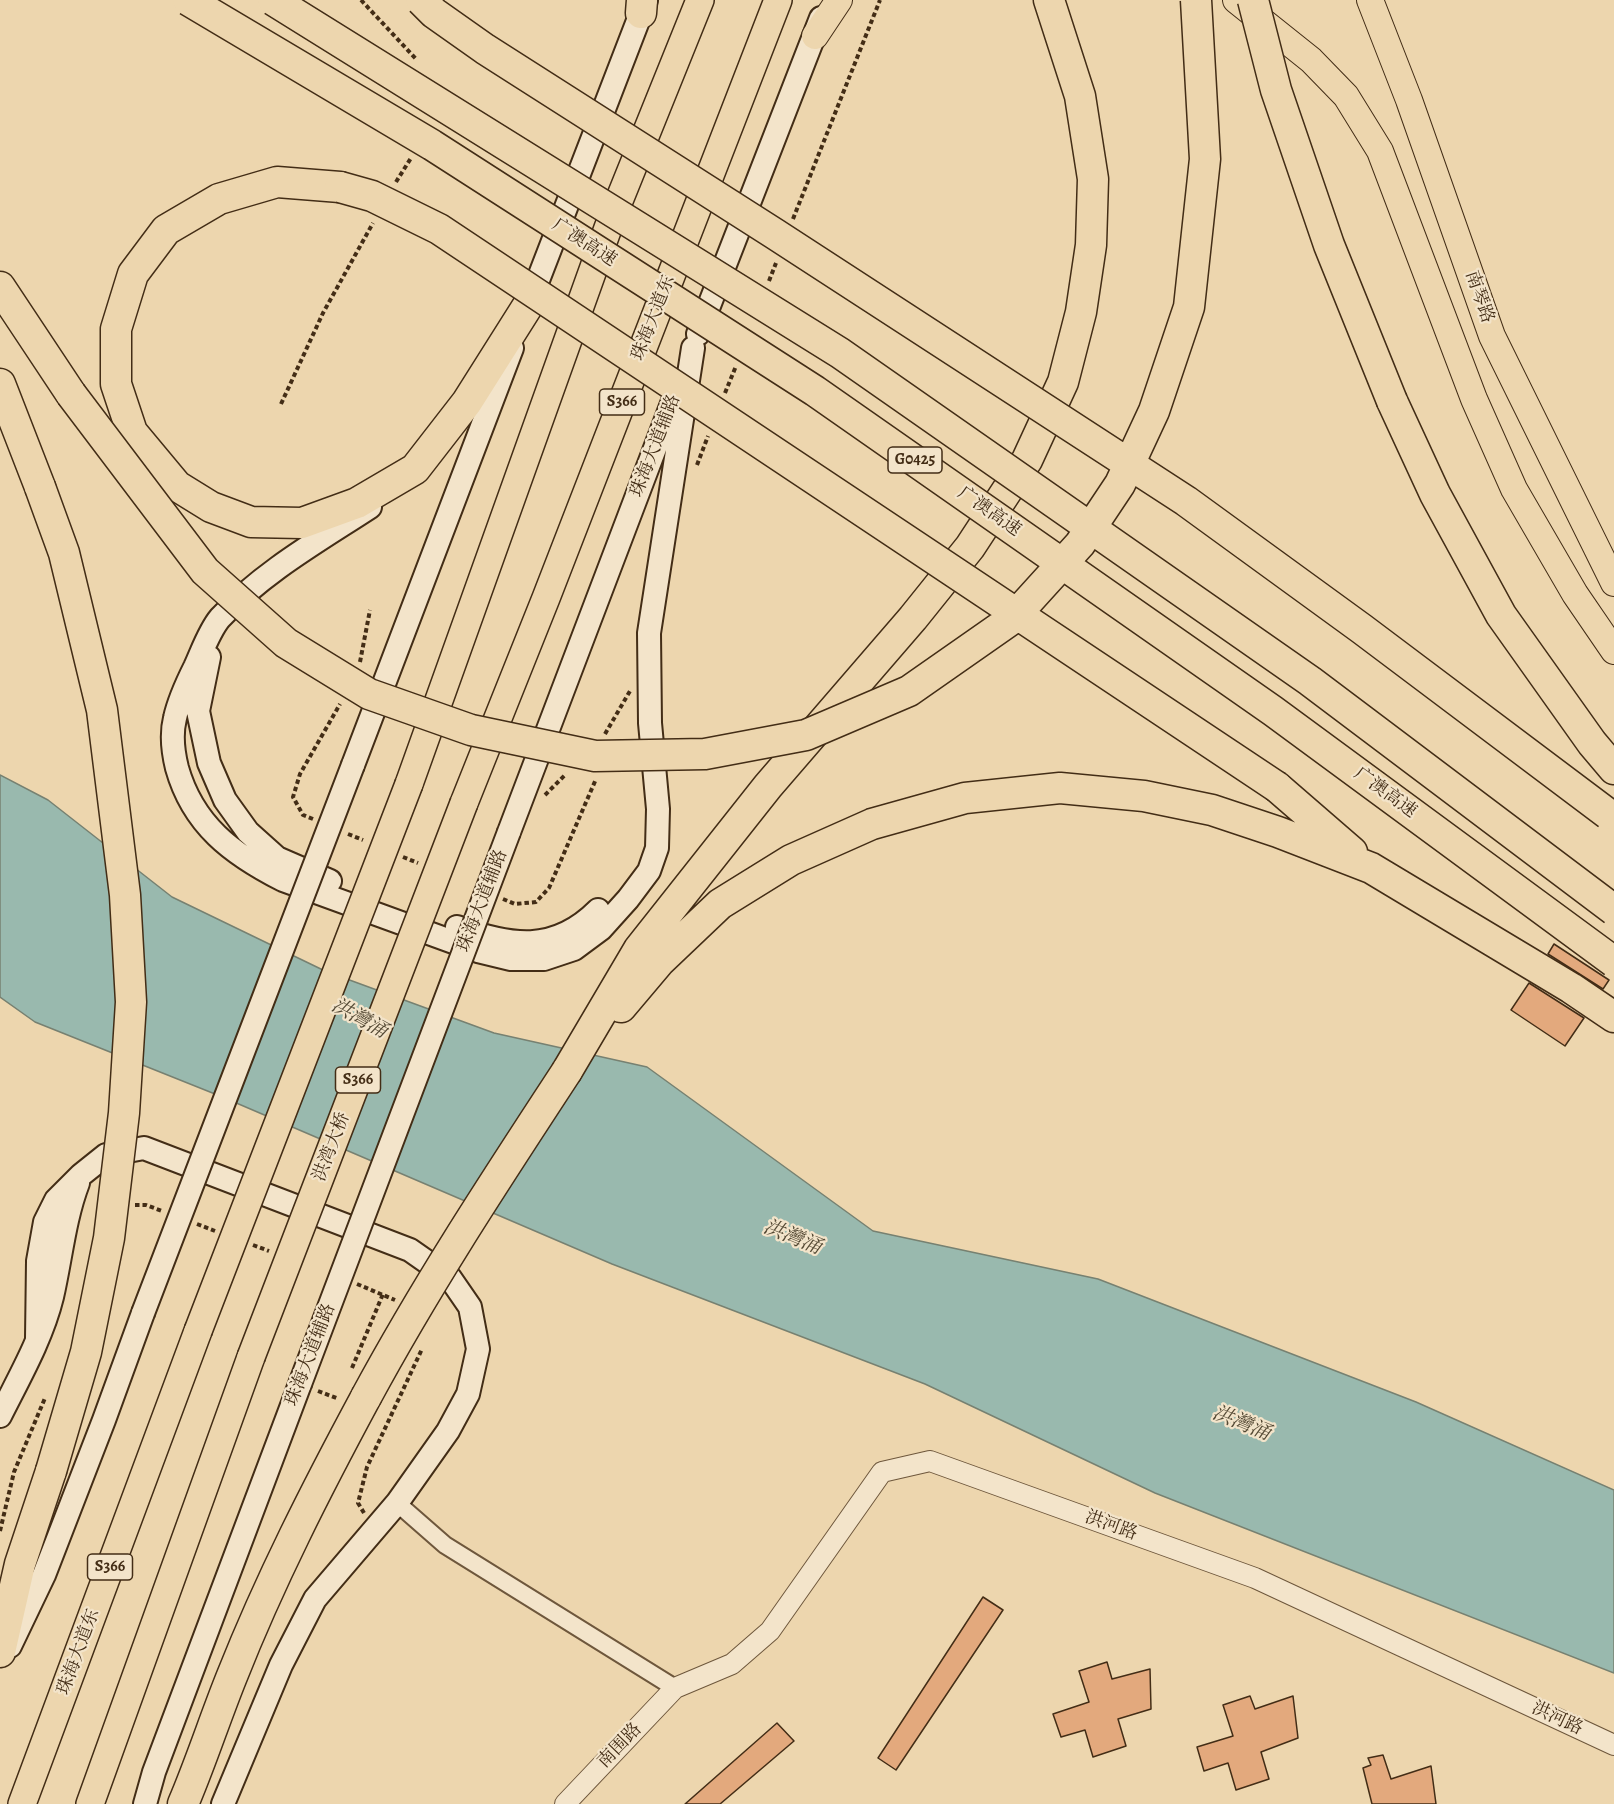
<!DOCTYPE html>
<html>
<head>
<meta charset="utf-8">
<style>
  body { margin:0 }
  canvas { display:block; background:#edd6ae }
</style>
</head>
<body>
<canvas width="1614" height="1804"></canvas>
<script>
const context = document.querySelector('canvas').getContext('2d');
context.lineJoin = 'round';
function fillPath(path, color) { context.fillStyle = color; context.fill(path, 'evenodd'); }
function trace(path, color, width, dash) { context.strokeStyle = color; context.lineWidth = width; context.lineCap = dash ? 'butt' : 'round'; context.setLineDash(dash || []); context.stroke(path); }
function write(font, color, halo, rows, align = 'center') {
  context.font = font + ' Alegreya,"Noto Serif SC",serif'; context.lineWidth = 4.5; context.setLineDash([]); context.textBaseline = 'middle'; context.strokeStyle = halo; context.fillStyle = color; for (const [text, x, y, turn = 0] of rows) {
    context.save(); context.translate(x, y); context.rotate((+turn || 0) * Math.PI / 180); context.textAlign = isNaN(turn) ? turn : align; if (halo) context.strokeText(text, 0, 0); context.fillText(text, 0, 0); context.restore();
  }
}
const water = new Path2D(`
  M 0,775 L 48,800 L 172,897 L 325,971 L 494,1033 L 647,1067 L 873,1231 L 1098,1279 L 1416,1402 L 1614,1490 L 1614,1673 L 1155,1493 L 925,1384 L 612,1264 L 220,1096 L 35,1022 L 0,997 Z`);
fillPath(water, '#99b9ae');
trace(water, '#778171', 1.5);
const building = new Path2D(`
  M 1554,944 L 1609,980 L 1603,989 L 1548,954 Z
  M 1529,983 L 1584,1018 L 1565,1046 L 1511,1010 Z
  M 983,1597 L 1003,1610 L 896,1770 L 878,1758 Z
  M 1107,1662 L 1112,1679 L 1150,1669 L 1151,1709 L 1118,1719 L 1126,1746 L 1093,1757 L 1085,1730 L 1061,1737 L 1053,1714 L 1089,1702 L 1079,1671 Z
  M 1250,1696 L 1255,1709 L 1293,1696 L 1298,1738 L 1261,1752 L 1269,1779 L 1236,1790 L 1228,1763 L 1204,1771 L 1197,1747 L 1233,1736 L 1223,1705 Z
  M 777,1723 L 794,1741 L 720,1804 L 685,1804 Z
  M 1383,1755 L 1391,1779 L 1431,1766 L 1436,1804 L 1372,1804 L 1363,1768 L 1371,1765 L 1368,1758 Z`);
fillPath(building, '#e3a97d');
trace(building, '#432d16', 1.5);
const minor = new Path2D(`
  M 397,1503 L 445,1545 L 675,1688`);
const tertiary = new Path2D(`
  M 565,1804 L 675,1688 L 732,1664 L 770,1631 L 882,1472 L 930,1461 L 1255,1578 L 1614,1745`);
const secondary = new Path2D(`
  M 528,306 L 646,0
  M 698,334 L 821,18
  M 370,507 C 318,541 263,572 220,618 C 209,631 202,652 195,667 C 187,683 179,700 175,718 C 171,734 173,752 177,768 C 193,825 232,854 283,880 L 478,951 L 511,959 L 544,959 L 574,949 L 601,929 L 628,899 L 649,871 L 657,848 L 658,809 L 650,723 L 649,633 L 693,348
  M 209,657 L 198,711 L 209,763 L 225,800 L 248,832 L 277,858 L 330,881
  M 353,765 L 512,348
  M 509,832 L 676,393
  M 457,927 C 510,946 554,954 598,910
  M 37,1338 L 38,1261 L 45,1222 L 56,1200 L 81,1175 L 106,1155 L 144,1148 L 410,1250 L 450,1278 L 470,1307 L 478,1349 L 468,1394 L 448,1431 L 397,1503 L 315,1599 L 281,1665 L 223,1804
  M 0,1416 C 19,1378 42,1338 52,1297 C 61,1258 64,1220 78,1183
  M 10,1646 L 44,1575 L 104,1420 L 143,1313
  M 145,1804 L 154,1772 L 300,1384`);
const primary = new Path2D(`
  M 1236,0 L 1311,60 L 1346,96 L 1380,151 L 1474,399 L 1514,489 L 1575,594 L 1614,651
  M 1370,0 L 1409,100 L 1492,336 L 1614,583
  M 815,36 L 839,0`);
const trunk = new Path2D(`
  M 409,784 L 608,228 L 700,0
  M 464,803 L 546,598 L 778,0
  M 22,1804 L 198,1331
  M 90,1804 L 251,1357`);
const motorway = new Path2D(`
  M 641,13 L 642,0
  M 340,187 L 277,182 L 219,199 L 166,230 L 133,274 L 116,329 L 116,384 L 132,432 L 177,486 L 211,507 L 251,522 L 302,523 L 357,503 L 415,469 L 467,402 L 527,307
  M 0,287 L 71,394
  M 0,384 L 40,487
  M 1392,401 L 1435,494 L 1501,615 L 1592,743 L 1614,769
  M 1277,787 L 1352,852
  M 621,1007 L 659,962 L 720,904 L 791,860 L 872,824 L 965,798 L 1060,788 L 1144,796 L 1212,810 L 1278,832 L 1371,868 L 1571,988 L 1614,1017
  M 567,1071 L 639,949 L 768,786 L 913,618 L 970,547 L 1027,460 L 1063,382 L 1081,312 L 1091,245 L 1093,179 L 1080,96 L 1049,0
  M 0,1652 L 20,1564 L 51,1471
  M 183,1804 C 201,1762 215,1718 232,1676 C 270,1580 317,1488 366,1397`);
trace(minor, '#6e573c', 20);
trace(tertiary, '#6e573c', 22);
trace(secondary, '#432d16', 26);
trace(primary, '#432d16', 28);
trace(trunk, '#432d16', 30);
trace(motorway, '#432d16', 33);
trace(new Path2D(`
  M 361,0 L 416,59
  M 396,182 L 411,158
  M 793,219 L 880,0
  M 769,281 L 776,263
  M 725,393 L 736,366
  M 281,404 L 323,313 L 373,223
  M 697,465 L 708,436
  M 360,662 L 370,610
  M 605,734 L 630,691
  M 545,795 L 565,775
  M 313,819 L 303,815 L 293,797 L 300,774 L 340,704
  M 348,834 L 363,840
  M 403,857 L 418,863
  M 503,899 L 515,904 L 536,902 L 549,888 L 596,779
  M 135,1205 L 146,1205 L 162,1211
  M 197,1224 L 215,1231
  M 253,1245 L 269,1251
  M 357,1284 L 395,1300
  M 352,1368 L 383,1294
  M 318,1391 L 339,1399
  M 364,1513 L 358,1503 L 367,1467 L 422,1349
  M 0,1531 L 14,1472 L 45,1398`), '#432d16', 4, [4.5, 3]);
trace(minor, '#f3e4ca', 16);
trace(tertiary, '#f3e4ca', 20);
trace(secondary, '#f3e4ca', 22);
trace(primary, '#edd6ae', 26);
trace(trunk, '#edd6ae', 27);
trace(motorway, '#edd6ae', 30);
const secondaryBridge = new Path2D(`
  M 143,1313 L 353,765
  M 300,1384 L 509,832`);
const trunkBridge = new Path2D(`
  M 198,1331 L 409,784
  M 251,1357 L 464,803`);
const motorwayBridge = new Path2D(`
  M 188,0 L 432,145 L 815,391 L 1273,711 L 1614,962
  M 273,0 L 840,353 L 1310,681 L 1614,910
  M 421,0 L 434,13 L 485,49 L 775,234 L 1186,501 L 1362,629 L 1608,814
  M 1253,0 L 1276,90 L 1329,245 L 1392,401
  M 340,187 L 372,196 L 439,229 L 1277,787
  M 71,394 L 205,571 L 286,643 L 369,694 L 471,730 L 595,756 L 705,754 L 806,735 L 909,691 L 1012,619 L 1080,544 L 1120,484 L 1154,411 L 1189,307 L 1205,159 L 1196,0
  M 40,487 L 64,553 L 102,710 L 125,895 L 131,1002 L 124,1113 L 109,1238 L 86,1352 L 51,1471
  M 366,1397 C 427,1284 497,1178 567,1071`);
trace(secondaryBridge, '#432d16', 26, []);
trace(trunkBridge, '#432d16', 30, []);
trace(motorwayBridge, '#432d16', 33, []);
trace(secondaryBridge, '#f3e4ca', 22);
trace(trunkBridge, '#edd6ae', 27);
trace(motorwayBridge, '#edd6ae', 30);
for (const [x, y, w] of [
  [622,402,45],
  [915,460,54],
  [358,1080,45],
  [110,1567,45]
]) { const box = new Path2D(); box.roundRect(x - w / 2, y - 13, w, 26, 4.5); context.fillStyle = '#f3e4ca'; context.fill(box); trace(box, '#432d16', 1.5); }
write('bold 16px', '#432d16', null, [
  ["S366",622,402],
  ["G0425",915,460],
  ["S366",358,1080],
  ["S366",110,1567]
]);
write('18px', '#432d16', '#f3e4ca', [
  ["广澳高速",584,243,33],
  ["南琴路",1479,297,71],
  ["珠海大道东",654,318,-69],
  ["珠海大道辅路",656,446,-69],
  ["广澳高速",989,512,35],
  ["广澳高速",1385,793,36],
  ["珠海大道辅路",483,901,-69],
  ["洪湾大桥",332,1147,-69],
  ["珠海大道辅路",311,1355,-69],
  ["洪河路",1111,1526,20],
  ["珠海大道东",79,1652,-70],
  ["洪河路",1557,1719,25],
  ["南围路",620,1746,-46]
]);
write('italic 20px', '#544934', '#f3e4ca', [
  ["洪灣涌",359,1019,29],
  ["洪灣涌",792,1238,22],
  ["洪灣涌",1241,1424,22]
]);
</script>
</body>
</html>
